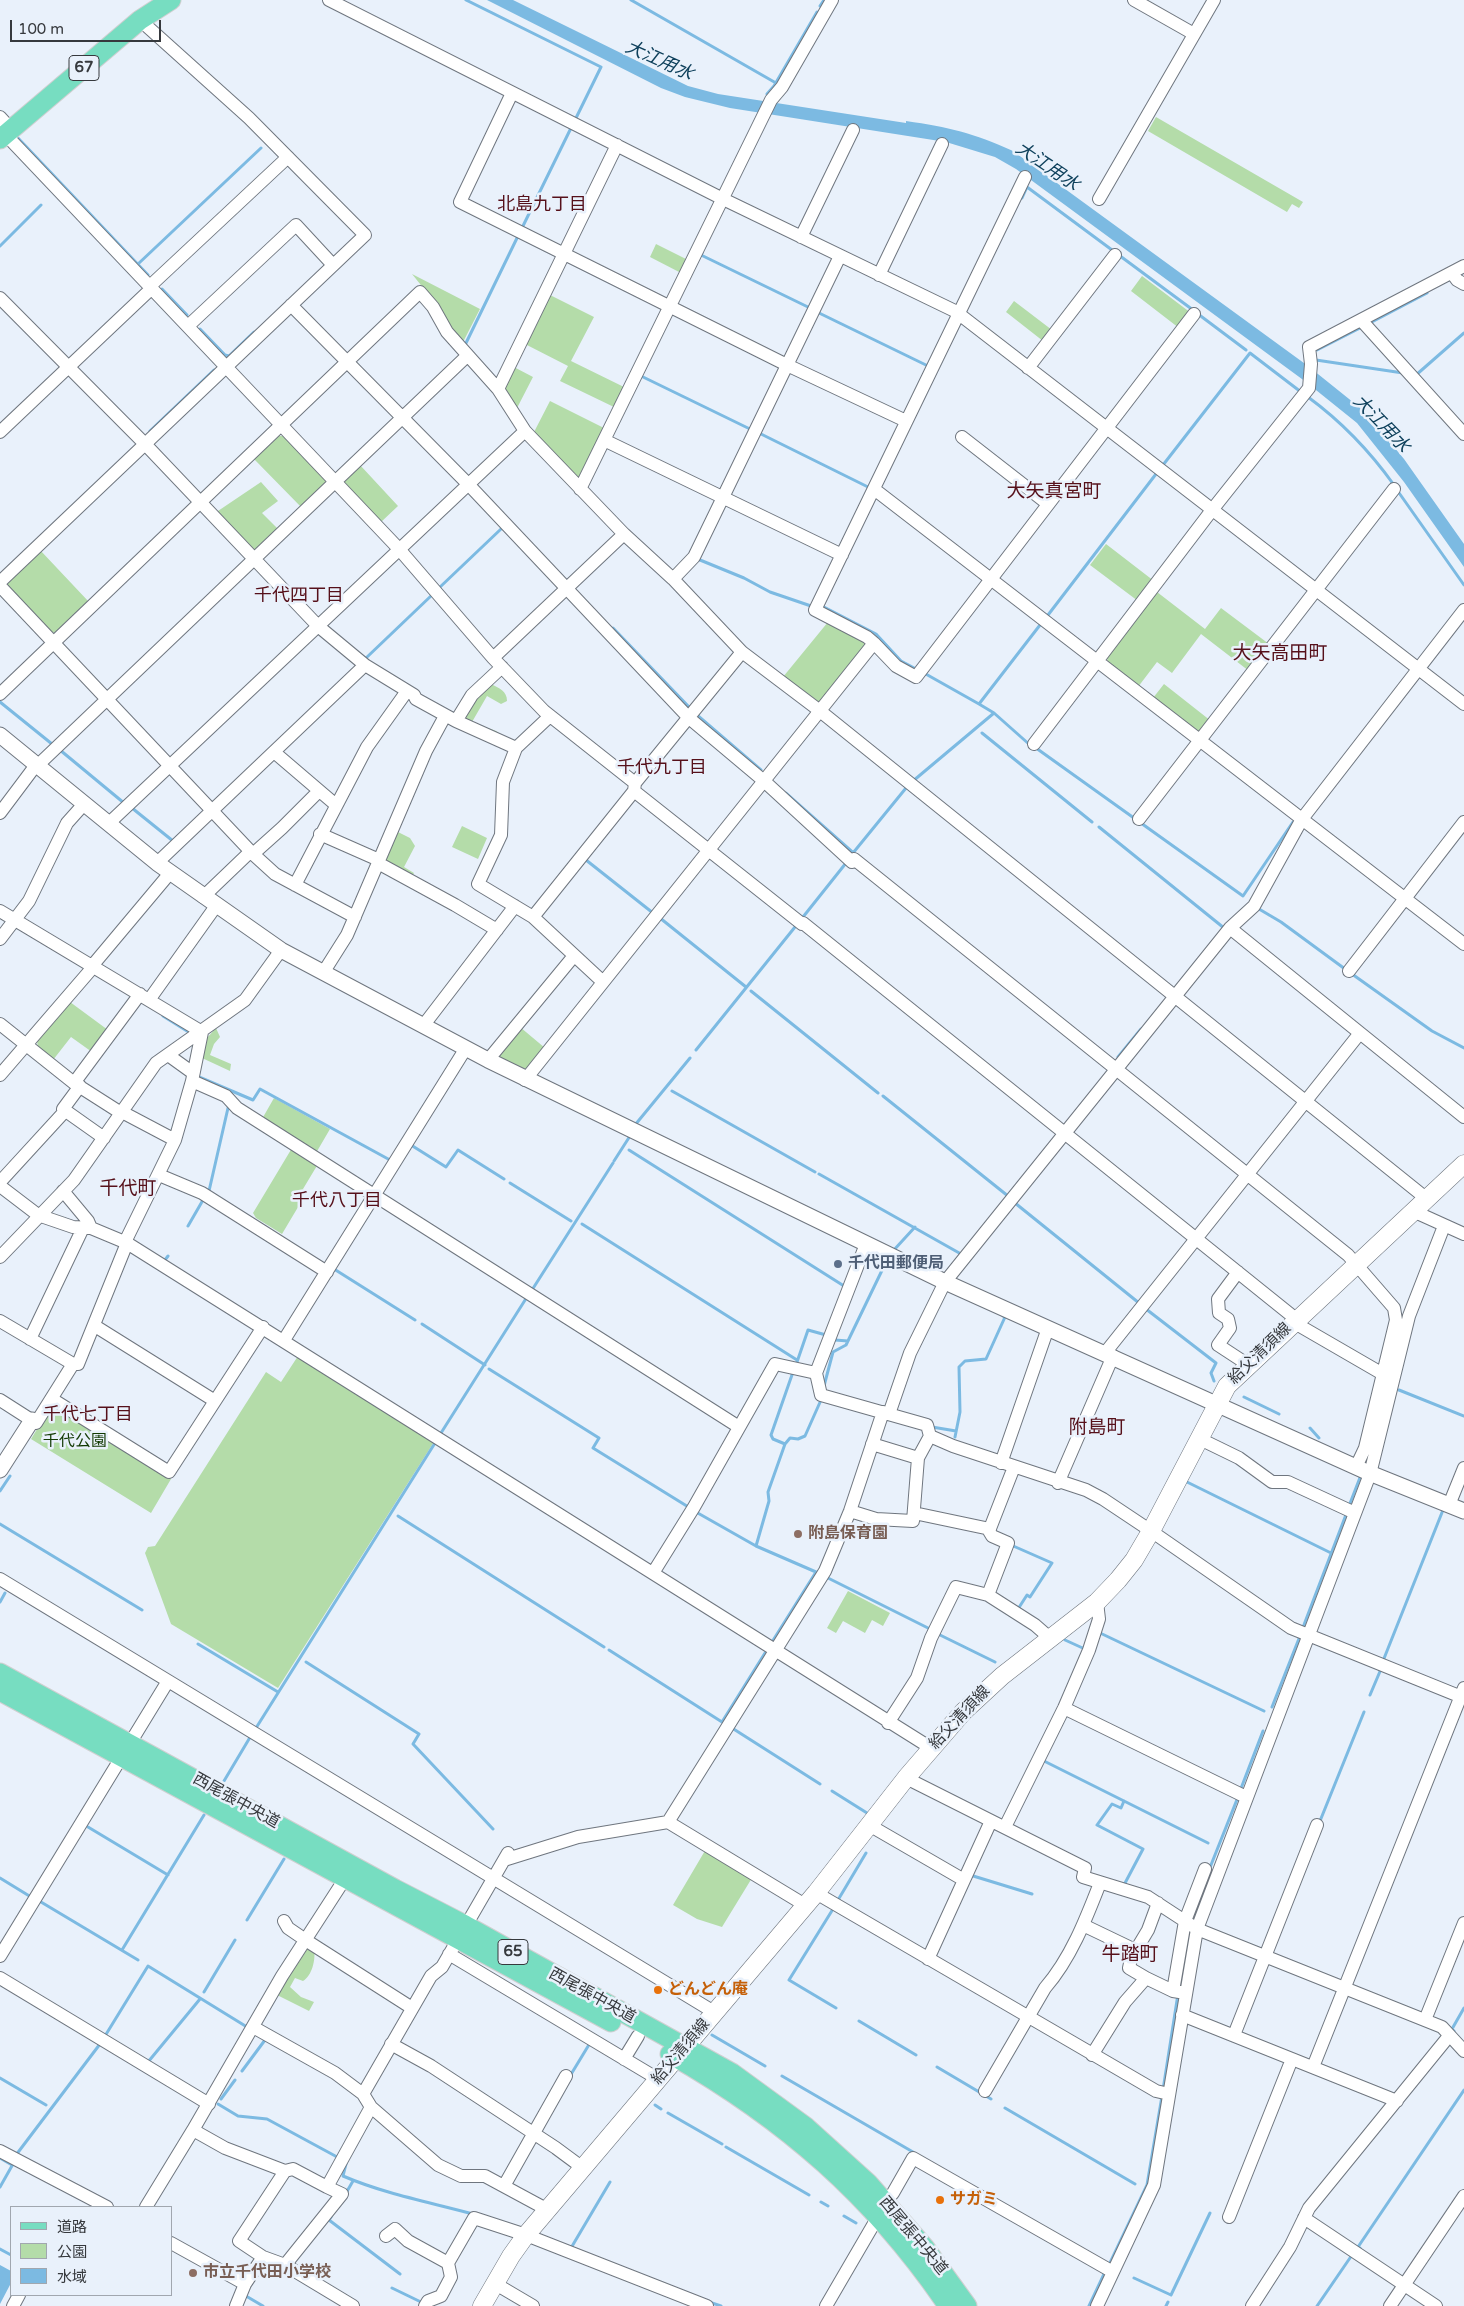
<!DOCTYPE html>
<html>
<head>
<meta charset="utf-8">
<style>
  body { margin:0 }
  #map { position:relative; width:1464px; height:2306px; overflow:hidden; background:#e9f1fb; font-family:"Varela Round","Noto Sans JP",sans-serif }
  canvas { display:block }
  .legend { position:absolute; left:10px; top:2206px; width:162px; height:90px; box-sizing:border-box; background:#e9f1fb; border:1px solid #a1a7af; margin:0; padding:6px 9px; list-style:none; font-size:15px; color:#36393d }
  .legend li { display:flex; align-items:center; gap:10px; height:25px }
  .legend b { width:25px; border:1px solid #a1a7af }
  .scale { position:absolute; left:10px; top:20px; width:151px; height:22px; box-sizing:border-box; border:2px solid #36393d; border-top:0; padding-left:6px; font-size:15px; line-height:18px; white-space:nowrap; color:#36393d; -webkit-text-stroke:4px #e9f1fb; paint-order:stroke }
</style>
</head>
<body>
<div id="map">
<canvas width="1464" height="2306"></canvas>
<ul class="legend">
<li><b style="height:6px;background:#77ddc1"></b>道路</li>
<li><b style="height:14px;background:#b4dca9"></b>公園</li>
<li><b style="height:14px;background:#7cbae2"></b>水域</li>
</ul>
<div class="scale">100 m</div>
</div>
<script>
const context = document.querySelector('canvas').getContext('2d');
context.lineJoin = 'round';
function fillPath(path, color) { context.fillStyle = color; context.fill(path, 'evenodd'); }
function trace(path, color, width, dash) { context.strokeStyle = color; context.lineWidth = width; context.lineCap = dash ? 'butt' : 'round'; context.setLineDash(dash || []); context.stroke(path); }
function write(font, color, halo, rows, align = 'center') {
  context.font = font + ' "Varela Round","Noto Sans JP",sans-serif'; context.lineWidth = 5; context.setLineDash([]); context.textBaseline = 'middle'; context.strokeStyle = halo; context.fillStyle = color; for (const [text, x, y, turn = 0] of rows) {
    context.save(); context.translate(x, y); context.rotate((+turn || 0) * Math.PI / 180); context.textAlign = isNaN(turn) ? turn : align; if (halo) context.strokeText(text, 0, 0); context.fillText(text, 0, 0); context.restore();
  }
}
fillPath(new Path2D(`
  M 1156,117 L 1303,202 L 1299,208 L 1292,204 L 1287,212 L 1148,131 Z
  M 656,244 L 688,260 L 681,273 L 650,257 Z
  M 412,274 L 480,309 L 462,344 L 437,305 Z
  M 1142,276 L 1191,313 L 1179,328 L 1131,291 Z
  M 548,294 L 594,317 L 571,361 L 626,388 L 616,408 L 560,381 L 568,366 L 523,343 Z
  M 1014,301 L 1052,330 L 1043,341 L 1006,312 Z
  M 512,366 L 533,377 L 516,410 L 503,391 Z
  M 550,401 L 606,429 L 582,479 L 577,479 L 533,434 Z
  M 279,436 L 285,436 L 326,480 L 325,486 L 302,508 L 254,459 Z
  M 360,465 L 398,506 L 380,523 L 345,486 L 345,480 Z
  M 261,482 L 278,501 L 262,513 L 279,530 L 258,550 L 251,550 L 215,513 Z
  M 1106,544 L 1154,581 L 1138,601 L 1090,565 Z
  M 40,550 L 89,602 L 56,633 L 50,632 L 8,587 L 8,581 Z
  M 1157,592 L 1205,629 L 1221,608 L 1269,644 L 1249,671 L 1201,634 L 1172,673 L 1157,662 L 1138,687 L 1108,664 L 1107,657 Z
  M 828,622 L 864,641 L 865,647 L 821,702 L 815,703 L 783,677 Z
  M 491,684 C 499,688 507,691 507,701 L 501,704 L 487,696 L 472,722 L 496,731 L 506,739 L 462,721 L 473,699 Z
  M 1164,684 L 1211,721 L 1203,731 L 1195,731 L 1153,698 Z
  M 462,826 L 487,838 L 478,859 L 452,847 Z
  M 396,831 L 410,838 L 415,846 L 404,867 L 414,873 L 411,878 L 383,864 Z
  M 70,1002 L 108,1030 L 92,1052 L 71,1037 L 53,1060 L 38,1048 L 37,1040 Z
  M 520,1027 L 545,1048 L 529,1069 C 518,1068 503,1064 497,1055 Z
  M 216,1028 L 220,1037 L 214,1044 L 210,1055 L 231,1064 L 230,1071 L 202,1058 L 206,1039 Z
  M 274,1098 L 330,1129 L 316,1153 L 262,1119 Z
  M 292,1148 L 318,1164 L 303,1189 L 307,1192 L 282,1234 L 256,1218 L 253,1213 Z
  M 298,1356 L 434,1442 L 278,1688 L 171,1624 L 145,1553 L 148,1547 L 155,1546 L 266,1372 L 281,1382 Z
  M 57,1407 L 171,1479 L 151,1513 L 31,1439 L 50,1408 Z
  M 848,1591 L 890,1613 L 883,1626 L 872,1620 L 865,1633 L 843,1621 L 836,1633 L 827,1628 Z
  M 706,1849 L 752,1878 L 722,1927 L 697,1919 L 673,1905 Z
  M 308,1948 L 314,1949 C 316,1959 312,1976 303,1981 L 295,1978 L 290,1987 L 301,1997 L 314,2002 L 309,2011 L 277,1995 Z`), '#b4dca9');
fillPath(new Path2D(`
  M 487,0 L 513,0 L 688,86 L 718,94 L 906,123 L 906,121 C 949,127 973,133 1013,151 L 1308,366 L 1364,411 L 1404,459 L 1464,544 L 1464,567 L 1404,482 L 1357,423 L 1306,382 L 1016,169 L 995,157 L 946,142 L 730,108 L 685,97 L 661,88 Z
  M 0,2265 L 11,2271 L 11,2283 L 0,2304 Z`), '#7cbae2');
trace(new Path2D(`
  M 466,0 L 601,67 L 576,118
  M 631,0 L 776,83
  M 820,6 L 824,0
  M 767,94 L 774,86 L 817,12
  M 18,138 L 148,275
  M 1022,198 L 1027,187 L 1193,310
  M 522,228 L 571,128
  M 0,246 L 41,205
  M 702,253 L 701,255 L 810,308
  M 138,264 L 261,148
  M 162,289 L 187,315
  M 817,312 L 928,366
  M 1198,314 L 1246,350
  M 1368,324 L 1427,293
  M 200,329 L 225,355 L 229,356 L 254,332
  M 466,343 L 518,236
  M 1317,350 L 1362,327
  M 1316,360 L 1403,373
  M 1416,375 L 1464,333
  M 641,376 L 752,430
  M 1308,397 C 1342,422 1369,450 1394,485
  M 150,431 L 214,370
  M 759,433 L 868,487
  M 1163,465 L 1250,353 L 1301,392
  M 1397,490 L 1464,585
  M 700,560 L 744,578 L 770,592 L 811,606
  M 439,588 L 501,529
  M 822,606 L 876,634 L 901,661 L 916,669
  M 1048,615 L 1156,474
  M 613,628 L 690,708
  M 366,658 L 432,595
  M 924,673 L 979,704
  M 0,702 L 52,744
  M 994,713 L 1030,745
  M 697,715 L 761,770
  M 982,733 L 1092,822
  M 1036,748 L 1243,896 L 1293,822
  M 60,750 L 124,803
  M 913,781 L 994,713 L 979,704 L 1040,625
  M 786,793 L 856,855
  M 132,808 L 173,841
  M 1099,827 L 1224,928
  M 853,853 L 906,788
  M 586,860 L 653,913
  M 1259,909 L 1281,922 L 1345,969
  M 803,917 L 846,863
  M 660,918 L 746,987
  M 1352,974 L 1432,1031 L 1464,1048
  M 751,991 L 878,1093
  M 163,1016 L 187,1031
  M 696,1050 L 795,927
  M 1118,1057 L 1141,1029
  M 199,1077 L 253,1100 L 260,1089 L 390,1160
  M 672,1091 L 815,1172
  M 883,1096 L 1008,1196
  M 635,1125 L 690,1058
  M 411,1145 L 446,1167 L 458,1150 L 504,1179
  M 629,1150 L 844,1286
  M 614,1161 L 630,1136
  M 819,1174 L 961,1254
  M 510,1183 L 571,1221
  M 210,1192 L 209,1191 L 228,1108
  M 1015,1203 L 1139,1303
  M 582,1224 L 797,1360
  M 188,1226 L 203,1200
  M 893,1251 L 915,1227
  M 165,1260 L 168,1256
  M 334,1269 L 415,1320
  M 532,1290 L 613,1163
  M 1146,1309 L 1216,1363 L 1211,1373 L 1214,1381
  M 422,1324 L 485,1365
  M 835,1340 L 848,1341
  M 797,1362 L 808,1330 L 826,1335
  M 489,1369 L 599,1438 L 593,1448 L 690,1508
  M 824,1386 L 833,1352 L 846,1345 L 887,1260 L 889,1261
  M 1399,1390 L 1464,1416
  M 1244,1397 L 1279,1414
  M 932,1427 L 956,1431
  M 1310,1428 L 1319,1438
  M 441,1433 L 527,1297
  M 955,1437 L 960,1412 L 959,1367 L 965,1361 L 986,1359 L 1005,1317 L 1003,1316
  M 785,1444 L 773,1439 L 771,1435 L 793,1372
  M 1187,1482 L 1331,1553
  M 0,1491 L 10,1476
  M 1349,1506 L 1361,1475
  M 696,1512 L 756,1546
  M 398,1516 L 604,1647
  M 0,1524 L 142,1610
  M 1011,1545 L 1052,1563 L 1030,1597 L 1027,1595 L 1018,1609
  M 826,1577 L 930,1629
  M 0,1602 L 5,1593
  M 1302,1630 L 1347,1512
  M 1098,1632 L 1264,1711
  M 938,1634 L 995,1662
  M 1065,1640 L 1087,1650
  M 772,1642 L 816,1572 L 756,1546 L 769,1501 L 768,1492 L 785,1444 L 790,1438 L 798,1439 L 805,1436 L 821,1400
  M 198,1644 L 278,1692
  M 609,1650 L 722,1722 L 765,1653
  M 1383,1661 L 1443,1510
  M 306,1662 L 419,1734 L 413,1744 L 493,1829
  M 1370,1695 L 1381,1669
  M 1272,1707 L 1300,1636
  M 256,1728 L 435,1443
  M 732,1728 L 820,1784
  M 1042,1760 L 1208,1843
  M 224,1781 L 252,1734
  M 832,1791 L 867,1813
  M 1240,1791 L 1263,1731
  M 1320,1821 L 1364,1712
  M 88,1827 L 168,1875
  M 1209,1870 L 1238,1797
  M 970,1875 L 1032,1894
  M 0,1878 L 31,1897
  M 1124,1885 L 1143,1849 L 1097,1825 L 1112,1804 L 1121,1808 L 1124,1801
  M 838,1900 L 866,1853
  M 41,1902 L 138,1960
  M 833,1909 L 789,1980 L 836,2008
  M 247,1920 L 284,1859
  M 1188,1942 L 1190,1928
  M 122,1950 L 204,1815
  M 204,1992 L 235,1940
  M 859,2021 L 916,2055
  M 1454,2031 L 1452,2029 L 1464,2008
  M 712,2035 L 765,2066
  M 105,2036 L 148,1966 L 247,2027
  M 148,2062 L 200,1999
  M 937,2067 L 991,2099
  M 242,2071 L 265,2040
  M 570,2076 L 590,2043
  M 782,2076 L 913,2152
  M 0,2078 L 46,2105
  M 1163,2090 L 1178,1994
  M 221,2099 L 235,2080
  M 218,2104 L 238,2116 L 267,2119 L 339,2158
  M 655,2105 L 661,2109
  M 1005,2108 L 1135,2184
  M 668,2113 L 722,2144
  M 726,2147 L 809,2195
  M 16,2155 L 100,2044
  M 0,2158 L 12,2165
  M 346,2164 L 343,2176 C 385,2194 429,2202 473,2214
  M 0,2187 L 13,2164
  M 346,2193 L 353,2181
  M 821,2202 L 828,2206
  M 844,2216 L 856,2223
  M 331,2217 L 329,2220 L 400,2274
  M 571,2248 L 610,2182
  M 1360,2248 L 1358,2247 L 1464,2090
  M 0,2249 L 11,2255
  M 1109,2265 L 1147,2185 L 1162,2096
  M 1134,2278 L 1171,2295 L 1210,2213
  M 392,2288 L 423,2303
  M 246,2296 L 263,2306
  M 709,2302 L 721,2306
  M 1089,2306 L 1105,2272
  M 1166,2306 L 1168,2302
  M 1317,2306 L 1352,2255`), '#7cbae2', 3);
const minor = new Path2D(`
  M 329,0 L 723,199 L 959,313
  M 1134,0 L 1194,34
  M 512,93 L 460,202 L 787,365 L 906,421
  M 0,117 L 11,129
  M 5,134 L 399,549 L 493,658 L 544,711 L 635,783
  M 1099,199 L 1214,0
  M 801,237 L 853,130
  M 1452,273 L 1457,280 L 1464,284
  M 879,275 L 942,144
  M 150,286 L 288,157
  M 0,298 L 145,444 L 318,626 L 365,665 L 414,695 L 416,699 L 456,721 L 472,695 L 502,667
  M 291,305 L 468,484 L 689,718 L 764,781 L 852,862
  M 959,314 L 1464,704
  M 1361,320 L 1464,434
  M 188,326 L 296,225 L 333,265
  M 1028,368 L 1115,255
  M 498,389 L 617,145
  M 0,432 L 152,288
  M 962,437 L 1048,504
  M 604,440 L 842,555
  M 580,489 L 771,100 L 782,87 L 832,0
  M 874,489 L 1464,944
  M 673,579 L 694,557 L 840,256
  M 0,582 L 365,235 L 249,118 L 140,20
  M 0,586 L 253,854 L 275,874 L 355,917
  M 874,643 L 896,666 L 916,677 L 1194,314
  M 493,658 L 624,534
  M 0,694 L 420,292 L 433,307 L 447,332 L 498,389 L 525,431 L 624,534 L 673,579 L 742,652 L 820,711 L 1427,1199
  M 550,716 L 516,748 L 503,782 L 501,835 L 478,884 L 533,917 L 634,791 L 635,783 L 742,652
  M 456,721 L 516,748
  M 1034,744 L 1212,510 L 1309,388 L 1311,364 L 1309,347 L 1464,266
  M 274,752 L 336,805
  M 37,766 L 467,356
  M 634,791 L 802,924
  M 0,813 L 36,765
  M 1139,819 L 1394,489
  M 108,824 L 525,431
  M 320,834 L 379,860
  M 253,854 L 282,828 L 319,791
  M 854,859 L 1348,1255 L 1394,1308 L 1396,1320 L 1365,1448 L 1356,1467
  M 157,863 L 365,665
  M 378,863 L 455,905 L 497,930
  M 295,885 L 367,747 L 407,691
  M 203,897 L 250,852
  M 0,911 L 202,1032
  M 533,917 L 603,982
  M 803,923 L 1296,1319
  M 1230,928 L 1464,1117
  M 0,939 L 29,901 L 67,823 L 84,804
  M 92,966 L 170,873
  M 1349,971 L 1464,822
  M 323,973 L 347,935 L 426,751 L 445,716
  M 149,1000 L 216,906
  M 0,1024 L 74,1083 L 121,1113
  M 423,1026 L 515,906
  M 168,1055 L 193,1073
  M 488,1060 L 573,957
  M 0,1075 L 94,966
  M 525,1080 L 874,643 L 867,637 L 815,610 L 1025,177
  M 192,1081 L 226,1096 L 237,1108 L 739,1427
  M 74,1083 L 140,994
  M 80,1086 L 63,1109 L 104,1138
  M 122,1112 L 175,1140
  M 159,1175 L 202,1193 L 327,1272
  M 0,1182 L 66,1110
  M 0,1186 L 38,1215 L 73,1227 L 91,1228 L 127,1243 L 931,1748
  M 63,1191 L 88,1221 L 91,1228
  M 1413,1211 L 1464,1234
  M 125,1242 L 175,1140 L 192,1081 L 202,1032
  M 866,1244 L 816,1373 L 821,1395 L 927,1425 L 930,1436 L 953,1446 L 1086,1490 L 1103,1499 L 1151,1531 L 1291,1628 L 1464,1698
  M 0,1257 L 74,1180 L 156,1063 L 245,1000 L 281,950
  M 1238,1272 L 1218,1299 L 1219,1313 L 1228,1319 L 1230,1328 L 1218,1345 L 1247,1364
  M 0,1321 L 73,1364
  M 1293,1322 L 1388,1377
  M 95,1326 L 215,1401
  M 30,1339 L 83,1228
  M 284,1340 L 466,1048
  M 1105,1353 L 1360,1033
  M 52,1399 L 169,1472 L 263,1327
  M 0,1400 L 36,1423 L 73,1364 L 78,1364 L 127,1243
  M 889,1414 L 910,1353 L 945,1282 L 1230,928 L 1254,906 L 1302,819 L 1464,610
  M 1198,1438 L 1239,1458 L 1272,1482 L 1288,1482 L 1355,1513
  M 872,1444 L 918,1458
  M 1001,1463 L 1048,1328
  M 1058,1483 L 1113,1356
  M 1449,1505 L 1464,1468
  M 850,1511 L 876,1519 L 913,1521 L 918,1458 L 930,1436
  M 914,1513 L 990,1529
  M 653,1573 L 694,1507 L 775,1364 L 816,1373
  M 0,1579 L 714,2012
  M 988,1595 L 1008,1543 L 992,1536 L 989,1531 L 1014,1467
  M 1064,1708 L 1246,1797
  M 888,1723 L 917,1678 L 931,1638 L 956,1587 L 988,1595 L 1035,1625 L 1051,1639
  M 906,1778 L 1085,1868 L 1083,1877 L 1148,1897 L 1197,1929 L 1442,2027 L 1464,2051
  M 668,1822 L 825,1571 L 850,1511 L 883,1412
  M 869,1825 L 964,1880
  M 1005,1827 L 1064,1708 L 1089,1650 L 1099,1619 L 1097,1602
  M 504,1860 L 578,1837 L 668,1822 L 805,1905
  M 816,1893 L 1156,2091 L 1169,2094
  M 284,1921 L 288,1928 L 307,1941 L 412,2008
  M 1083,1925 L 1133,1949
  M 449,1954 L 658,2079
  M 0,1956 L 168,1681
  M 928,1959 L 991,1821
  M 0,1978 L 209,2104
  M 1146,1978 L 1129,1968 L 1133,1949 L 1136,1950 L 1148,1930 L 1158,1903
  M 1173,1991 L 1185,1921 L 1205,1869
  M 1182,2015 L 1397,2101
  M 1425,2020 L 1464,1923
  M 253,2027 L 335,2073 L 363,2094 L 371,2107 L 438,2165 L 461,2176 L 485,2176 L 548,2210
  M 1234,2035 L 1317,1825
  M 391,2044 L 431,2066 L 556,2148 L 583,2168
  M 1092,2055 L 1125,2002 L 1146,1978 L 1173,1991 L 1186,1993
  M 624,2059 L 638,2036
  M 1313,2067 L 1464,1688
  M 985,2091 L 1045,1988 C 1071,1958 1086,1919 1100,1883
  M 363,2094 L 431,1976 L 442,1967 L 508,1853
  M 193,2130 L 225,2148 L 285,2171 L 293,2169 L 327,2187
  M 0,2151 L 107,2207
  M 285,2171 L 239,2241 L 263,2257 L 285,2265 L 353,2306
  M 504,2186 L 566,2076
  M 885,2202 L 893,2193 L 913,2158 L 1113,2272
  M 146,2207 L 193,2130 L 282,1976 L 346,1877
  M 1229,2217 L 1292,2059
  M 1304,2218 L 1436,2306
  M 386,2236 L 395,2229 L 408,2241 L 448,2263
  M 171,2243 L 245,2284
  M 285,2265 L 342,2194 L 327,2187 L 371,2107
  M 494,2283 L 533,2306
  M 13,2306 L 19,2295
  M 236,2306 L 245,2284 L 263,2257
  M 425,2306 L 428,2301 L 441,2296 L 451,2277 L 448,2263 L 474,2218 L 526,2235 L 707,2306
  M 826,2306 L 879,2215
  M 1097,2306 L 1154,2185 L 1197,1929 L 1370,1474 L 1409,1316 L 1444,1226
  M 1252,2306 L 1290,2247 L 1309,2208 L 1449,2036
  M 1390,2306 L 1464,2196`);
const tertiary = new Path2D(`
  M 0,735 L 157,863 L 281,950 L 488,1060 L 945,1282 L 1367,1472 L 1464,1511
  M 0,1470 L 32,1420`);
const secondary = new Path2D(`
  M 482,2306 L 511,2256 L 526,2235 L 816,1893 L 906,1778 L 963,1712 L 1002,1676 L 1097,1602 L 1118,1580 L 1134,1560 L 1151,1531 L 1227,1386 L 1464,1164`);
const primary = new Path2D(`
  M 0,139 L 140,20 L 171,0
  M 0,1673 L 395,1889 L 465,1925 L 732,2073 L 806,2127 L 868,2183 L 925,2248 L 967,2306
  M 0,1691 L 611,2022
  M 670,2054 C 786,2120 873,2196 948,2306`);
trace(minor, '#6f767f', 14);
trace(tertiary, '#6f767f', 17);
trace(secondary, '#6f767f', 19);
trace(primary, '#cfcfd0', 21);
trace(minor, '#fff', 12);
trace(tertiary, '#fff', 15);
trace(secondary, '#fff', 18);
trace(primary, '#77ddc1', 19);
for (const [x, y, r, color] of [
  [838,1264,5,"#5c6f8a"],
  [798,1534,5,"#8d6e63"],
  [658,1990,5,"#e8710a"],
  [940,2200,5,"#e8710a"],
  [193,2273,5,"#8d6e63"]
]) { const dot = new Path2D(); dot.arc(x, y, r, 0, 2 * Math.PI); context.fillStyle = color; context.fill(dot); trace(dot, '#e9f1fb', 2); }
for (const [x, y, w] of [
  [84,68,30],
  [513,1952,30]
]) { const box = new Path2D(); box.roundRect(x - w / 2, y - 12.5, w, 25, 4); context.fillStyle = '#e9f1fb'; context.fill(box); trace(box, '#36393d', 1); }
write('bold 15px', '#36393d', null, [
  ["67",84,68],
  ["65",513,1952]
]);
write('bold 16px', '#4e5e75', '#e9f1fb', [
  ["千代田郵便局",848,1264]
], 'left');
write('16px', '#36393d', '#e9f1fb', [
  ["給父清須線",1260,1354,-44],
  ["給父清須線",960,1718,-47],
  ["西尾張中央道",236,1801,29],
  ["西尾張中央道",592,1996,29],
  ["給父清須線",681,2052,-50],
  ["西尾張中央道",913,2236,50]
]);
write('16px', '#123a03', '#e9f1fb', [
  ["千代公園",75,1442]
]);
write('bold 16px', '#785e54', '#e9f1fb', [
  ["附島保育園",808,1534],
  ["市立千代田小学校",203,2273]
], 'left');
write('bold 16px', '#c56008', '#e9f1fb', [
  ["どんどん庵",668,1990],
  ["サガミ",950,2200]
], 'left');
write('italic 18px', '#0f415c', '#e9f1fb', [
  ["大江用水",659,61,24],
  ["大江用水",1047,167,34],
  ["大江用水",1381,424,46]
]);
write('18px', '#56101a', '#e9f1fb', [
  ["北島九丁目",542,205],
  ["千代四丁目",299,596],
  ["千代九丁目",662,768],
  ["千代八丁目",337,1201],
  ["千代七丁目",88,1415]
]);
write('19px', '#56101a', '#e9f1fb', [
  ["大矢真宮町",1054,492],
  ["大矢高田町",1280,654],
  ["千代町",128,1189],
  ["附島町",1097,1428],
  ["牛踏町",1130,1955]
]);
</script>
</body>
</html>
